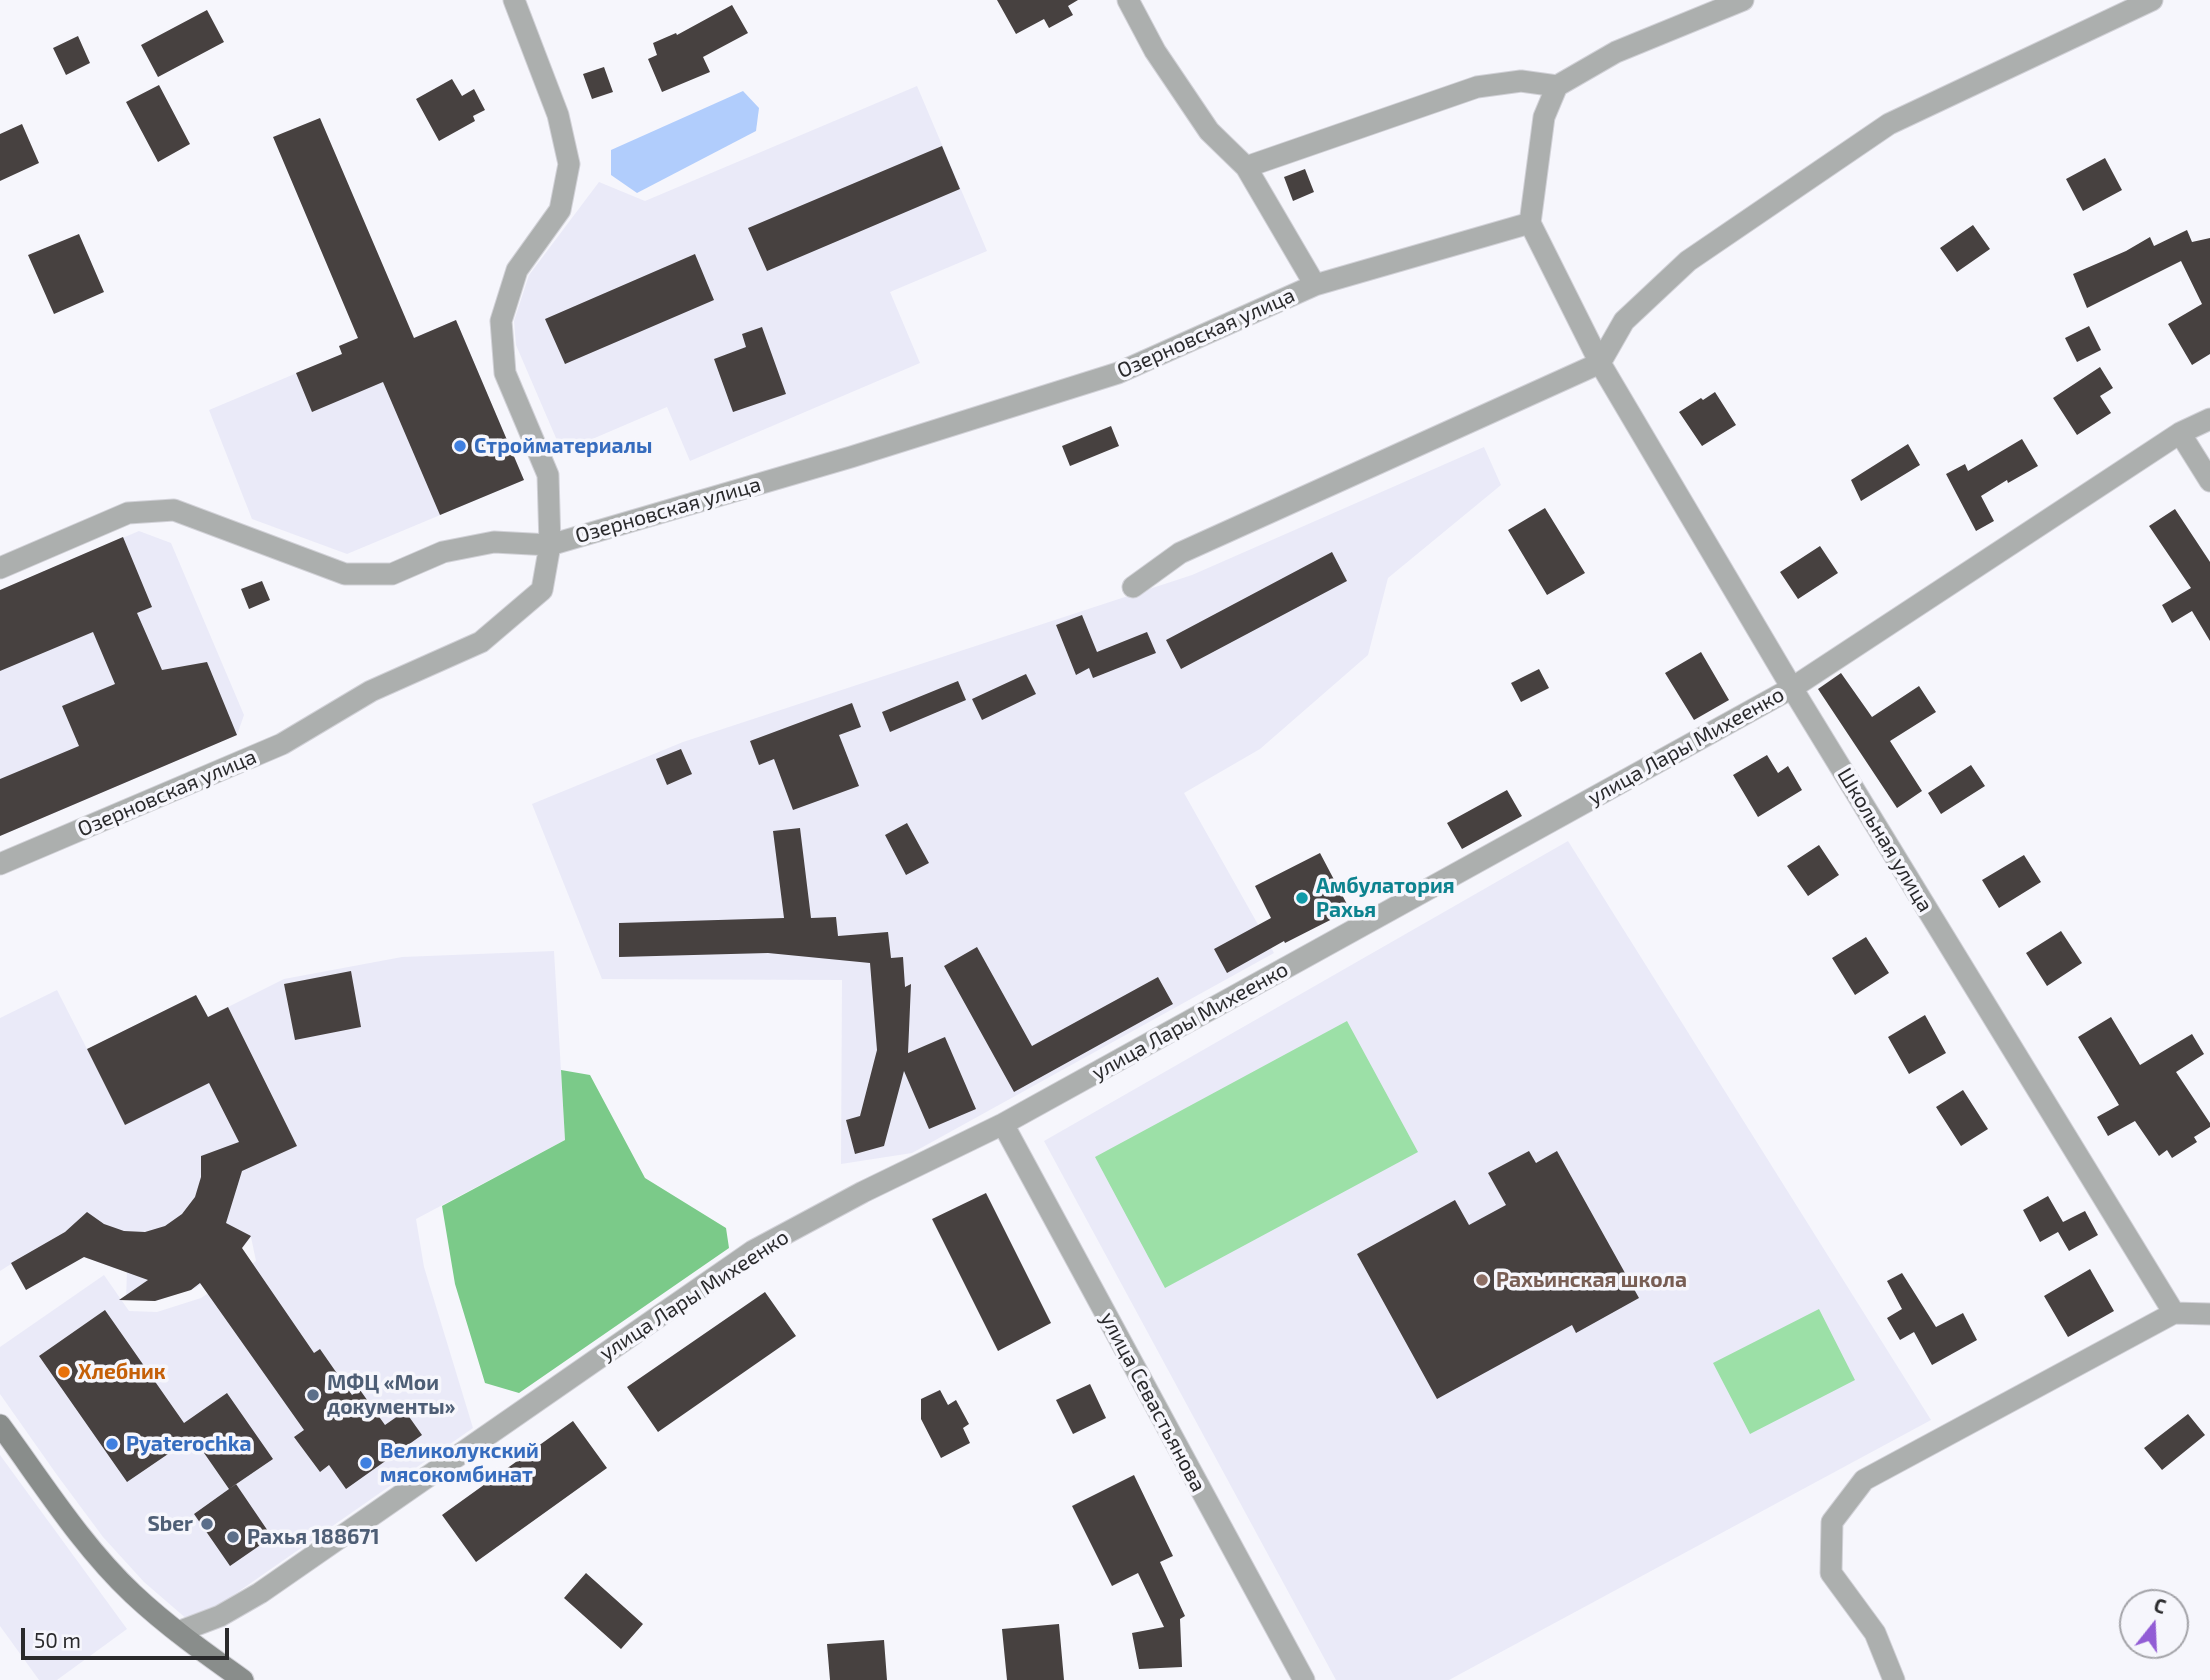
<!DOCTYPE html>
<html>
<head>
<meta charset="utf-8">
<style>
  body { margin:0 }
  #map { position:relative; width:2210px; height:1680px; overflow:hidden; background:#f6f6fc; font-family:"Exo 2",sans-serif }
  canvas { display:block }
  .north { position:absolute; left:2119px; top:1589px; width:70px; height:70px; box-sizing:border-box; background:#f6f6fc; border:2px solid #a4a4a9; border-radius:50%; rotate:18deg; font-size:19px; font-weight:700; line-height:28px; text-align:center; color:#2a2a2c }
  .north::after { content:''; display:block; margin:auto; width:24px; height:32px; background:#925dd5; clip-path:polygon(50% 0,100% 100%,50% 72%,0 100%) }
  .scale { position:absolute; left:21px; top:1628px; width:208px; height:32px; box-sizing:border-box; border:4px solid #2a2a2c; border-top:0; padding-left:9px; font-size:21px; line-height:24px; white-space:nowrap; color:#2a2a2c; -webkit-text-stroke:5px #f6f6fc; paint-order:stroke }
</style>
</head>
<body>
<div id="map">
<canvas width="2210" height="1680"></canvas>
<div class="north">С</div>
<div class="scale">50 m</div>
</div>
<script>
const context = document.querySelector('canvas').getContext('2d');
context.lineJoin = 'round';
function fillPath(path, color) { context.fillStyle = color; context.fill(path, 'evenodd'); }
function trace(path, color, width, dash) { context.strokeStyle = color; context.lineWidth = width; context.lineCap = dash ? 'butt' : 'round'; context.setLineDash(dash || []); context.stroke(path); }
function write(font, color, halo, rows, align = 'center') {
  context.font = font + ' "Exo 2",sans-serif'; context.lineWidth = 7; context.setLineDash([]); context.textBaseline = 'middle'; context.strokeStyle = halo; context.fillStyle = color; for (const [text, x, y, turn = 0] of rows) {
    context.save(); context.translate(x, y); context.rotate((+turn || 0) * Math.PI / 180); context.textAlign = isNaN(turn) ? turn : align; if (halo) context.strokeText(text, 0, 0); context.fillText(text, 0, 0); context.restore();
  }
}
fillPath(new Path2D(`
  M 917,86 L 987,251 L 890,292 L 920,363 L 690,461 L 667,407 L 562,452 L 516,345 L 514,321 L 529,275 L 599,182 L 645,201 Z
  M 402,319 L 411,339 L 456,320 L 524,480 L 347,554 L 252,519 L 209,410 L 342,354 L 339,346 Z
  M 1484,447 L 1501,485 L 1388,578 L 1368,655 L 1260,749 L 1184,793 L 1274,953 L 912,1153 L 841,1164 L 842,980 L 602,979 L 532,804 L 683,742 L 1192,575 Z
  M 139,531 L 171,543 L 244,715 L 237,735 L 0,836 L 0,590 Z
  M 1568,841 L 1931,1420 L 1449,1680 L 1336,1680 L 1044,1141 Z
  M 554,951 L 565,1140 L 416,1219 L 424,1267 L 473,1428 L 225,1601 L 188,1620 L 144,1582 L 103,1537 L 57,1475 L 0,1394 L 0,1347 L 104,1275 L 129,1311 L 157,1312 L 201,1298 L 256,1261 L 251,1237 L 231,1263 L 196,1288 L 155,1301 L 126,1300 L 127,1270 L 117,1269 L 84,1257 L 26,1290 L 11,1264 L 0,1271 L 0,1018 L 57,990 L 87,1049 L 196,995 L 208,1017 L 284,979 L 402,957 Z
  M 0,1455 L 127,1629 L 57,1680 L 39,1680 L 0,1626 Z`), '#eaeaf8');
fillPath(new Path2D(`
  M 1347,1021 L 1418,1152 L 1165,1288 L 1095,1157 Z
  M 1819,1309 L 1855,1380 L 1750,1434 L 1713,1363 Z`), '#9ce0a7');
fillPath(new Path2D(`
  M 561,1070 L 590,1075 L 645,1178 L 726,1228 L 729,1248 L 519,1393 L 485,1383 L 455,1284 L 442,1206 L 565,1140 Z`), '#7bca89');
fillPath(new Path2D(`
  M 743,91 L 759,108 L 756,131 L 637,193 L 611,175 L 611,150 Z`), '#b1cdfc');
fillPath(new Path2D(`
  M 997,0 L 1078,0 L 1068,6 L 1073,15 L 1049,28 L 1044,19 L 1016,34 Z
  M 732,5 L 748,33 L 703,57 L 710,72 L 662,92 L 648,59 L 657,55 L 653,43 L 676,33 L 677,35 Z
  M 207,10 L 224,42 L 158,77 L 141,45 Z
  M 78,36 L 90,63 L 66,75 L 53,48 Z
  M 604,67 L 613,92 L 592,99 L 583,74 Z
  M 452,79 L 462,96 L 474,89 L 485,110 L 473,116 L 475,121 L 439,141 L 416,99 Z
  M 159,85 L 190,144 L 158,162 L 126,102 Z
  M 320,118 L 414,338 L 456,320 L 524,480 L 440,515 L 383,382 L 312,412 L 296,373 L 342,354 L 339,346 L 358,338 L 273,137 Z
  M 22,124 L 39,163 L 0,181 L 0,134 Z
  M 942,146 L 960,189 L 767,271 L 748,228 Z
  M 2105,158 L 2122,190 L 2083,211 L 2066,179 Z
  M 1305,169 L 1314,192 L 1293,201 L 1284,177 Z
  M 1973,225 L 1990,249 L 1957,272 L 1940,248 Z
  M 2187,230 L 2192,242 L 2210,238 L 2210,354 L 2192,365 L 2168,324 L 2202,304 L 2181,261 L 2087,308 L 2073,274 L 2126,251 L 2150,237 L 2154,246 Z
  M 79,234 L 104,292 L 54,314 L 28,255 Z
  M 695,254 L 714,300 L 565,364 L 545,319 Z
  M 2089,326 L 2101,350 L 2077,362 L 2065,338 Z
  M 762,327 L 786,394 L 733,412 L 714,359 L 746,347 L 742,334 Z
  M 2100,367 L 2113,388 L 2100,396 L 2111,413 L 2077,435 L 2053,398 Z
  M 1715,392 L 1736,425 L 1702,446 L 1679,412 L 1701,398 L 1703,400 Z
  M 1111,426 L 1119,446 L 1070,466 L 1062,446 Z
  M 2022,439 L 2038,466 L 2008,483 L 2007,480 L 1981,496 L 1994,521 L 1976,531 L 1946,474 L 1965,464 L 1968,471 Z
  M 1908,444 L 1920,465 L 1861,501 L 1851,480 Z
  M 1545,508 L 1585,573 L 1547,595 L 1508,530 Z
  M 2175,509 L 2210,562 L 2210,641 L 2192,611 L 2172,623 L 2162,605 L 2191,588 L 2149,526 Z
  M 123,537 L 152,607 L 137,613 L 162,670 L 207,662 L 237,735 L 0,836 L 0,779 L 79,746 L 62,706 L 115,684 L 93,632 L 0,671 L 0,590 Z
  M 1820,546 L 1838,573 L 1798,599 L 1780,572 Z
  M 1332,552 L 1347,581 L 1181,669 L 1166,640 Z
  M 262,581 L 270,600 L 249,609 L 241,589 Z
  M 1082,615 L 1097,652 L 1147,632 L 1156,653 L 1093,678 L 1089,668 L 1076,675 L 1056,625 Z
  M 1701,652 L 1729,700 L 1694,720 L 1665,673 Z
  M 1539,669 L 1549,688 L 1521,702 L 1511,683 Z
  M 1841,673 L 1872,717 L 1919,686 L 1936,712 L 1890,741 L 1922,791 L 1897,808 L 1818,689 Z
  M 1026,674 L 1036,694 L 982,720 L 972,699 Z
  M 958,681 L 966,700 L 890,732 L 882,712 Z
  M 852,703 L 861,727 L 839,735 L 859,786 L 793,810 L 774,759 L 759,765 L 750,741 Z
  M 681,749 L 692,774 L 667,785 L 656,759 Z
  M 1767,755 L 1778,773 L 1788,766 L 1802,790 L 1758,817 L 1733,775 Z
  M 1971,765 L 1985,786 L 1941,814 L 1928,793 Z
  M 1507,790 L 1522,816 L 1462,849 L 1447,823 Z
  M 907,823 L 929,863 L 906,875 L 885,835 Z
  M 800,828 L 811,918 L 836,917 L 838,936 L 888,932 L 891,958 L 903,957 L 905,987 L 911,984 L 908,1053 L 945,1037 L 976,1109 L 929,1129 L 904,1071 L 884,1146 L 855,1154 L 846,1120 L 860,1116 L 877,1050 L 870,963 L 768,953 L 619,957 L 619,923 L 784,918 L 773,831 Z
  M 1819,845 L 1839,875 L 1808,896 L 1787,866 Z
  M 1320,853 L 1350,910 L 1285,943 L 1284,941 L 1227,973 L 1214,949 L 1271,918 L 1255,886 Z
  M 2024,855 L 2041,882 L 1999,908 L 1982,880 Z
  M 2061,931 L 2082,963 L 2047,986 L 2026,953 Z
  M 1866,937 L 1889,973 L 1855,995 L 1832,958 Z
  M 977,947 L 1032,1046 L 1158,977 L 1173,1004 L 1014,1092 L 944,966 Z
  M 351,971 L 361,1027 L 295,1040 L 284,984 Z
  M 196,995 L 208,1017 L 228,1007 L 297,1146 L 242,1171 L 226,1223 L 251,1236 L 242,1248 L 314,1353 L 320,1349 L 352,1395 L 360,1390 L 385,1425 L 405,1411 L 422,1435 L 346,1489 L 329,1465 L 320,1472 L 294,1437 L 304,1430 L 200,1283 L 191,1290 L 155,1301 L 119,1300 L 148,1280 L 84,1257 L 26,1290 L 11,1263 L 65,1232 L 87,1212 L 104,1224 L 124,1231 L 145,1232 L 165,1226 L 182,1214 L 195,1197 L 201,1177 L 201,1156 L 239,1142 L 209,1083 L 125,1125 L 87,1049 Z
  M 1925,1015 L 1946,1053 L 1909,1074 L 1888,1037 Z
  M 2111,1017 L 2140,1065 L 2192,1034 L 2204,1054 L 2176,1072 L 2210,1123 L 2210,1127 L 2194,1137 L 2197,1142 L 2172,1158 L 2167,1150 L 2159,1156 L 2135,1121 L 2108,1136 L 2097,1117 L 2119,1105 L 2078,1037 Z
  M 1963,1090 L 1988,1129 L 1961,1146 L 1936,1107 Z
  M 1529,1151 L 1536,1163 L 1557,1151 L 1639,1298 L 1576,1333 L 1572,1325 L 1437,1399 L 1357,1254 L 1455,1200 L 1469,1225 L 1506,1205 L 1488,1173 Z
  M 986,1193 L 1051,1323 L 998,1351 L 932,1219 Z
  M 2048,1196 L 2063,1222 L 2085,1211 L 2098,1235 L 2069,1251 L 2058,1232 L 2040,1242 L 2023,1210 Z
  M 2090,1269 L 2114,1311 L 2068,1337 L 2044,1296 Z
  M 1902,1273 L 1936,1327 L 1963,1313 L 1977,1340 L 1932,1365 L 1914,1332 L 1900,1340 L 1887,1318 L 1902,1309 L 1887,1281 Z
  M 765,1292 L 796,1336 L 658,1432 L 627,1387 Z
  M 105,1310 L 184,1423 L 227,1393 L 273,1459 L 229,1489 L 193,1437 L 127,1482 L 39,1356 Z
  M 1090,1384 L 1106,1418 L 1073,1434 L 1056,1400 Z
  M 940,1390 L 948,1405 L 956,1400 L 969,1424 L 963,1428 L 970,1443 L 941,1458 L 921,1419 L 921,1399 Z
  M 2188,1414 L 2205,1435 L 2162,1470 L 2144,1448 Z
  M 573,1421 L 607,1468 L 476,1562 L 442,1515 Z
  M 1134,1475 L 1173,1556 L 1160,1562 L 1185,1616 L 1180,1619 L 1182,1667 L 1139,1669 L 1132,1633 L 1164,1627 L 1138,1573 L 1112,1586 L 1072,1506 Z
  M 236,1484 L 272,1537 L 230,1566 L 194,1514 Z
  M 586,1573 L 643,1624 L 621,1649 L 564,1598 Z
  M 1059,1624 L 1064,1680 L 1007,1680 L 1002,1629 Z
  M 884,1640 L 887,1680 L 830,1680 L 827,1644 Z`), '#474140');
const street = new Path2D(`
  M 1128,0 L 1155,51 L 1209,131 L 1246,167 L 1315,285
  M 1246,167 L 1477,87 L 1521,81 L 1557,86
  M 1530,223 L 1600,363 L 1792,688 L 2174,1313
  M 2180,433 L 2210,481
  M 0,568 L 128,513 L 174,510 L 345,574 L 392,574 L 443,552 L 494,542 L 550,545 L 851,457 L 1118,373 L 1315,285 L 1530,223 L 1544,117 L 1557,86 L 1616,52 L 1743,0
  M 1133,587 L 1180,553 L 1600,363 L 1624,321 L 1688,261 L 1889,124 L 2152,0
  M 0,864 L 282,744 L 371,691 L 481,642 L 542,590 L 550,545 L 548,475 L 505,373 L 501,321 L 517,270 L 560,210 L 569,164 L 558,115 L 514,0
  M 1003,1124 L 1304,1680
  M 178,1632 L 220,1616 L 260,1593 L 753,1251 L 863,1192 L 1003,1124 L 1792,688 L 2180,433 L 2210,419
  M 1894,1680 L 1875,1633 L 1831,1573 L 1832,1522 L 1864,1480 L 2174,1313 L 2210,1314`);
const secondary = new Path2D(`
  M 0,1425 C 42,1482 81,1545 133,1594 C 167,1626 205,1653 243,1680`);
trace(street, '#d1d1d7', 23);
trace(secondary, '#d1d1d7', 23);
trace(street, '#acafae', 21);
trace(secondary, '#898d8b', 21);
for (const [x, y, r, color] of [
  [460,446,7,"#3f7fe0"],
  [1302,898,7,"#0f9aa8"],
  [1482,1280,7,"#8d6e63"],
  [64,1372,7,"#e8710a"],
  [313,1395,7,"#5c6f8a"],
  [112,1444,7,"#3f7fe0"],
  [366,1463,7,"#3f7fe0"],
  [207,1524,7,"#5c6f8a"],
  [233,1537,7,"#5c6f8a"]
]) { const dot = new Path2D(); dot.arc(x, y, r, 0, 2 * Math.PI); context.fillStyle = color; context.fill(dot); trace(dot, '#f6f6fc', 2.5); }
write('21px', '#2a2a2c', '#f6f6fc', [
  ["Озерновская улица",1206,333,-24],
  ["Озерновская улица",668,510,-16],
  ["улица Лары Михеенко",1686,746,-29],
  ["Озерновская улица",167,793,-23],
  ["Школьная улица",1885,840,59],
  ["улица Лары Михеенко",1190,1021,-29],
  ["улица Лары Михеенко",694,1295,-33],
  ["улица Севастьянова",1153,1402,62]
]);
write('bold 21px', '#366cbe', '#f6f6fc', [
  ["Стройматериалы",474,446],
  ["Pyaterochka",126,1444],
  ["Великолукский",380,1451],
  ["мясокомбинат",380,1475]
], 'left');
write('bold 21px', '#0d838f', '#f6f6fc', [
  ["Амбулатория",1316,886],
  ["Рахья",1316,910]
], 'left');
write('bold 21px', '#785e54', '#f6f6fc', [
  ["Рахьинская школа",1496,1280]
], 'left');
write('bold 21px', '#c56008', '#f6f6fc', [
  ["Хлебник",78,1372]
], 'left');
write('bold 21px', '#4e5e75', '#f6f6fc', [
  ["МФЦ «Мои",327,1383],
  ["документы»",327,1407],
  ["Sber",193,1524,"right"],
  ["Рахья 188671",247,1537]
], 'left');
</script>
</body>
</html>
